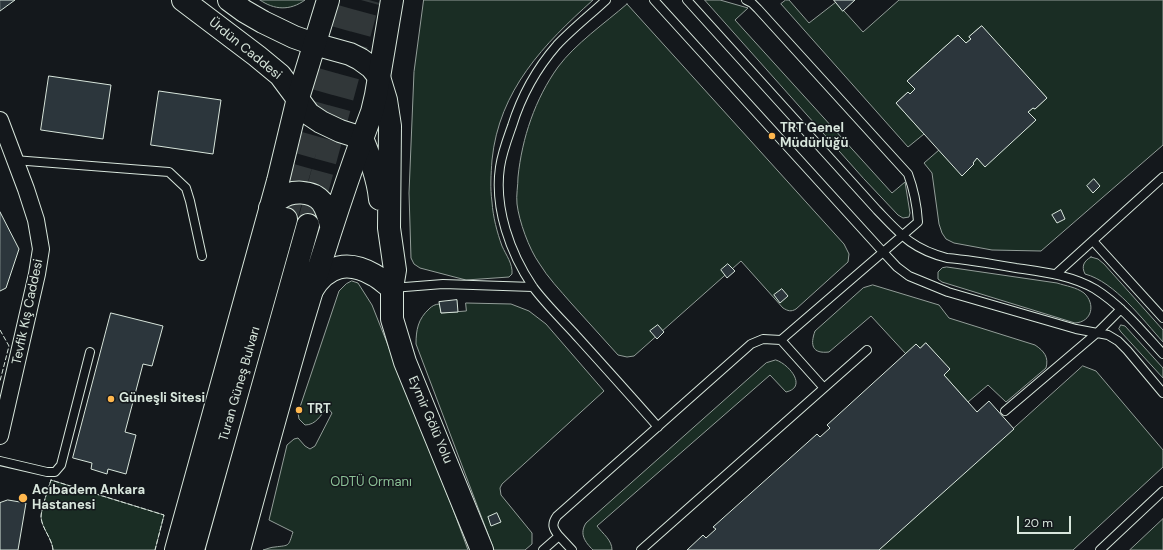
<!DOCTYPE html>
<html>
<head>
<meta charset="utf-8">
<style>
  body { margin:0 }
  #map { position:relative; width:1163px; height:550px; overflow:hidden; background:#14181c; font-family:"DM Sans",sans-serif }
  canvas { display:block }
  .scale { position:absolute; left:1017px; top:516px; width:54px; height:18px; box-sizing:border-box; border:2px solid #d8e6dc; border-top:0; padding-left:5px; font-size:12px; line-height:14px; white-space:nowrap; color:#d8e6dc; -webkit-text-stroke:3px #14181c; paint-order:stroke }
</style>
</head>
<body>
<div id="map">
<canvas width="1163" height="550"></canvas>
<div class="scale">20 m</div>
</div>
<script>
const context = document.querySelector('canvas').getContext('2d');
context.lineJoin = 'round';
function fillPath(path, color) { context.fillStyle = color; context.fill(path, 'evenodd'); }
function trace(path, color, width, dash) { context.strokeStyle = color; context.lineWidth = width; context.lineCap = dash ? 'butt' : 'round'; context.setLineDash(dash || []); context.stroke(path); }
function write(font, color, halo, rows, align = 'center') {
  context.font = font + ' "DM Sans",sans-serif'; context.lineWidth = 3; context.setLineDash([]); context.textBaseline = 'middle'; context.strokeStyle = halo; context.fillStyle = color; for (const [text, x, y, turn = 0] of rows) {
    context.save(); context.translate(x, y); context.rotate((+turn || 0) * Math.PI / 180); context.textAlign = isNaN(turn) ? turn : align; if (halo) context.strokeText(text, 0, 0); context.fillText(text, 0, 0); context.restore();
  }
}
const green = new Path2D(`
  M 260,0 L 305,0 C 290,11 274,10 260,0 Z
  M 424,0 L 593,0 C 544,44 499,90 492,160 C 491,174 490,188 492,202 C 493,217 497,232 502,246 C 506,255 513,264 512,274 L 509,277 L 466,280 L 420,268 L 414,264 L 411,258 L 409,193 L 414,72 Z
  M 705,0 L 720,0 L 748,8 L 735,20 L 892,193 L 905,182 L 910,213 L 909,217 L 903,218 L 898,215 L 864,179 Z
  M 786,0 L 789,0 L 809,23 L 836,2 L 863,32 L 899,0 L 1163,0 L 1163,145 L 1041,251 L 992,250 L 954,243 L 946,239 L 942,233 L 939,224 L 932,173 L 924,163 L 939,150 L 962,175 L 974,164 L 973,163 L 977,158 L 985,166 L 1036,120 L 1028,112 L 1033,108 L 1035,109 L 1047,98 L 981,26 L 969,37 L 971,39 L 966,43 L 958,35 L 907,81 L 915,89 L 910,94 L 908,92 L 896,103 L 924,134 L 908,147 L 781,4 Z
  M 627,4 L 844,244 L 849,254 L 848,262 L 796,309 C 791,312 788,311 783,308 L 741,261 L 634,356 L 627,357 L 618,355 C 602,338 587,320 571,303 C 560,290 548,278 539,263 C 529,249 519,221 517,204 C 516,195 518,186 518,177 C 522,138 535,99 558,67 C 575,44 605,23 627,4 Z
  M 1091,257 L 1098,259 L 1104,264 L 1163,330 L 1163,342 C 1143,320 1115,282 1085,274 C 1081,266 1084,261 1091,257 Z
  M 947,267 L 1057,283 C 1066,286 1076,287 1084,293 C 1096,304 1092,322 1075,323 L 942,282 L 938,279 L 938,272 L 942,268 Z
  M 352,281 L 358,283 L 372,305 L 453,509 L 468,550 L 263,550 C 267,549 271,547 275,547 C 290,545 288,547 293,532 L 269,520 L 287,445 L 294,439 L 298,438 L 305,446 L 310,449 L 315,446 L 332,413 L 327,407 C 321,415 316,425 305,425 L 299,419 L 298,413 L 339,291 L 346,284 Z
  M 873,285 L 939,305 L 949,318 L 1035,345 C 1044,351 1049,357 1046,368 L 1006,402 L 988,385 L 968,402 L 944,375 L 949,369 L 926,343 L 920,348 L 906,354 L 871,316 L 829,352 C 812,354 810,345 815,331 L 863,288 Z
  M 466,303 L 511,304 L 529,311 L 546,324 L 604,391 L 502,484 L 500,488 L 501,495 L 532,533 L 532,544 L 525,550 L 494,550 L 416,344 C 416,330 418,319 429,309 C 432,306 435,304 440,304 L 441,313 L 466,311 Z
  M 1121,325 L 1125,326 L 1163,368 L 1163,378 L 1121,332 L 1119,329 Z
  M 776,360 C 789,364 808,387 786,392 L 770,375 L 597,526 C 603,534 612,540 612,550 L 593,550 C 585,542 579,534 586,523 L 766,363 Z
  M 1083,366 L 1096,371 L 1163,450 L 1163,467 L 1073,550 L 879,550 Z
  M 51,480 L 164,515 L 155,550 L 53,550 C 52,538 42,529 41,517 C 41,510 48,489 51,480 Z
  M 1163,519 L 1163,550 L 1130,550 Z`);
fillPath(green, '#1a2d24');
trace(green, '#939e99', 1);
const building = new Path2D(`
  M 0,0 L 15,0 L 0,11 Z
  M 834,0 L 855,0 L 843,11 Z
  M 982,26 L 1047,98 L 1035,109 L 1033,108 L 1028,112 L 1036,120 L 985,167 L 977,158 L 973,163 L 974,164 L 962,176 L 896,103 L 908,92 L 910,94 L 915,89 L 907,81 L 958,35 L 966,43 L 971,39 L 969,37 Z
  M 49,76 L 111,85 L 103,139 L 41,130 Z
  M 159,91 L 221,100 L 213,154 L 151,145 Z
  M 1094,179 L 1100,186 L 1093,193 L 1087,186 Z
  M 1061,210 L 1065,219 L 1057,223 L 1052,215 Z
  M 0,212 L 19,249 L 6,288 L 0,291 Z
  M 728,264 L 735,271 L 727,278 L 721,270 Z
  M 782,289 L 788,296 L 780,303 L 774,295 Z
  M 457,300 L 458,312 L 441,313 L 439,302 Z
  M 111,313 L 163,326 L 152,366 L 143,364 L 125,432 L 136,435 L 126,474 L 108,469 L 107,474 L 91,469 L 92,463 L 73,458 Z
  M 658,325 L 664,332 L 657,339 L 650,331 Z
  M 926,343 L 950,369 L 944,375 L 977,412 L 989,401 L 1014,429 L 879,550 L 687,550 L 703,535 L 706,538 L 716,529 L 713,527 L 817,434 L 820,437 L 830,428 L 827,425 L 916,344 L 920,348 Z
  M 8,500 L 26,503 L 18,550 L 0,550 L 0,503 Z
  M 497,513 L 501,522 L 491,526 L 488,517 Z`);
fillPath(building, '#2c363c');
trace(building, '#d8e6dc', 1);
trace(new Path2D(`
  M 286,219 L 348,0
  M 308,225 L 369,0`), '#313739', 22, [22, 11]);
const lane = new Path2D(`
  M 606,0 C 590,15 572,29 557,45 C 537,68 521,97 512,126 C 507,140 502,153 500,167 C 494,208 510,253 533,287 C 544,302 560,318 573,332 C 601,363 630,395 658,427
  M 654,0 L 883,252 L 897,267 L 909,276 L 948,292 L 1076,329 L 1108,335 L 1118,341 L 1127,350 L 1163,393
  M 687,0 L 877,210 C 901,235 912,249 947,258 C 970,260 993,264 1016,268 C 1043,272 1071,275 1095,289 C 1122,306 1142,331 1163,354
  M 14,160 L 169,172 L 186,188 L 190,201 L 202,256
  M 1093,241 L 1163,318
  M 1056,274 L 1163,177
  M 392,288 L 443,284 L 533,287
  M 824,388 L 867,350
  M 1005,411 L 1098,332 L 1121,309
  M 0,461 L 47,472 L 55,472 L 61,465 L 90,352
  M 559,536 L 572,550
  M 543,550 L 559,536 C 553,529 551,524 557,516 L 751,344 L 763,339 L 781,340 L 918,222 C 917,206 914,190 908,174 L 758,9 L 752,3 L 746,0
  M 641,550 L 824,388 L 781,340
  M 1100,550 L 1163,491`);
const street = new Path2D(`
  M 0,120 L 26,189 L 36,220 L 41,249 L 37,274 L 0,436`);
const secondary = new Path2D(`
  M 183,0 L 257,56 L 280,75 L 309,114 L 321,122 L 340,131 L 362,138 C 370,158 378,178 380,199
  M 229,0 L 244,11 L 263,22 L 294,37 L 314,44 L 350,54 L 360,59 L 371,67 L 379,77 L 386,100 L 390,126 L 389,228 L 395,270 L 392,288 L 392,319 L 405,362 L 482,550
  M 312,290 C 327,265 348,260 374,275 C 380,278 386,284 392,288`);
const primary = new Path2D(`
  M 270,208 C 273,205 276,201 279,199 C 291,190 312,190 322,202 C 327,209 329,217 331,225
  M 176,550 L 278,181 L 298,98 L 328,0
  M 193,550 L 286,219
  M 217,550 L 308,225
  M 239,550 C 279,403 318,255 372,112 L 376,95 L 392,0`);
trace(lane, '#d8e6dc', 10);
trace(street, '#d8e6dc', 18);
trace(secondary, '#d8e6dc', 24);
trace(primary, '#d8e6dc', 24);
trace(lane, '#14181c', 8);
trace(street, '#14181c', 16);
trace(secondary, '#14181c', 22);
trace(primary, '#14181c', 22);
trace(new Path2D(`
  M 0,330 L 9,346 L 0,381
  M 53,550 C 52,538 42,529 41,517 C 41,510 48,489 51,480 L 164,515 L 155,550`), '#d8e6dc', 1, [5, 2]);
for (const [x, y, r, color] of [
  [772,136,4,"#ffb74d"],
  [111,399,4,"#ffb74d"],
  [299,410,4,"#ffb74d"],
  [23,498,5,"#ffb74d"]
]) { const dot = new Path2D(); dot.arc(x, y, r, 0, 2 * Math.PI); context.fillStyle = color; context.fill(dot); trace(dot, '#14181c', 1.5); }
write('13px', '#d8e6dc', '#14181c', [
  ["Ürdün Caddesi",245,49,39],
  ["Tevfik Kış Caddesi",28,312,-78],
  ["Turan Güneş Bulvarı",240,384,-74],
  ["Eymir Gölü Yolu",430,420,67]
]);
write('bold 13px', '#d8e6dc', '#14181c', [
  ["TRT Genel",780,129],
  ["Müdürlüğü",780,144],
  ["Güneşli Sitesi",119,399],
  ["TRT",307,410],
  ["Acıbadem Ankara",32,491],
  ["Hastanesi",32,506]
], 'left');
write('13px', '#8ac095', '#14181c', [
  ["ODTÜ Ormanı",371,483]
]);
</script>
</body>
</html>
